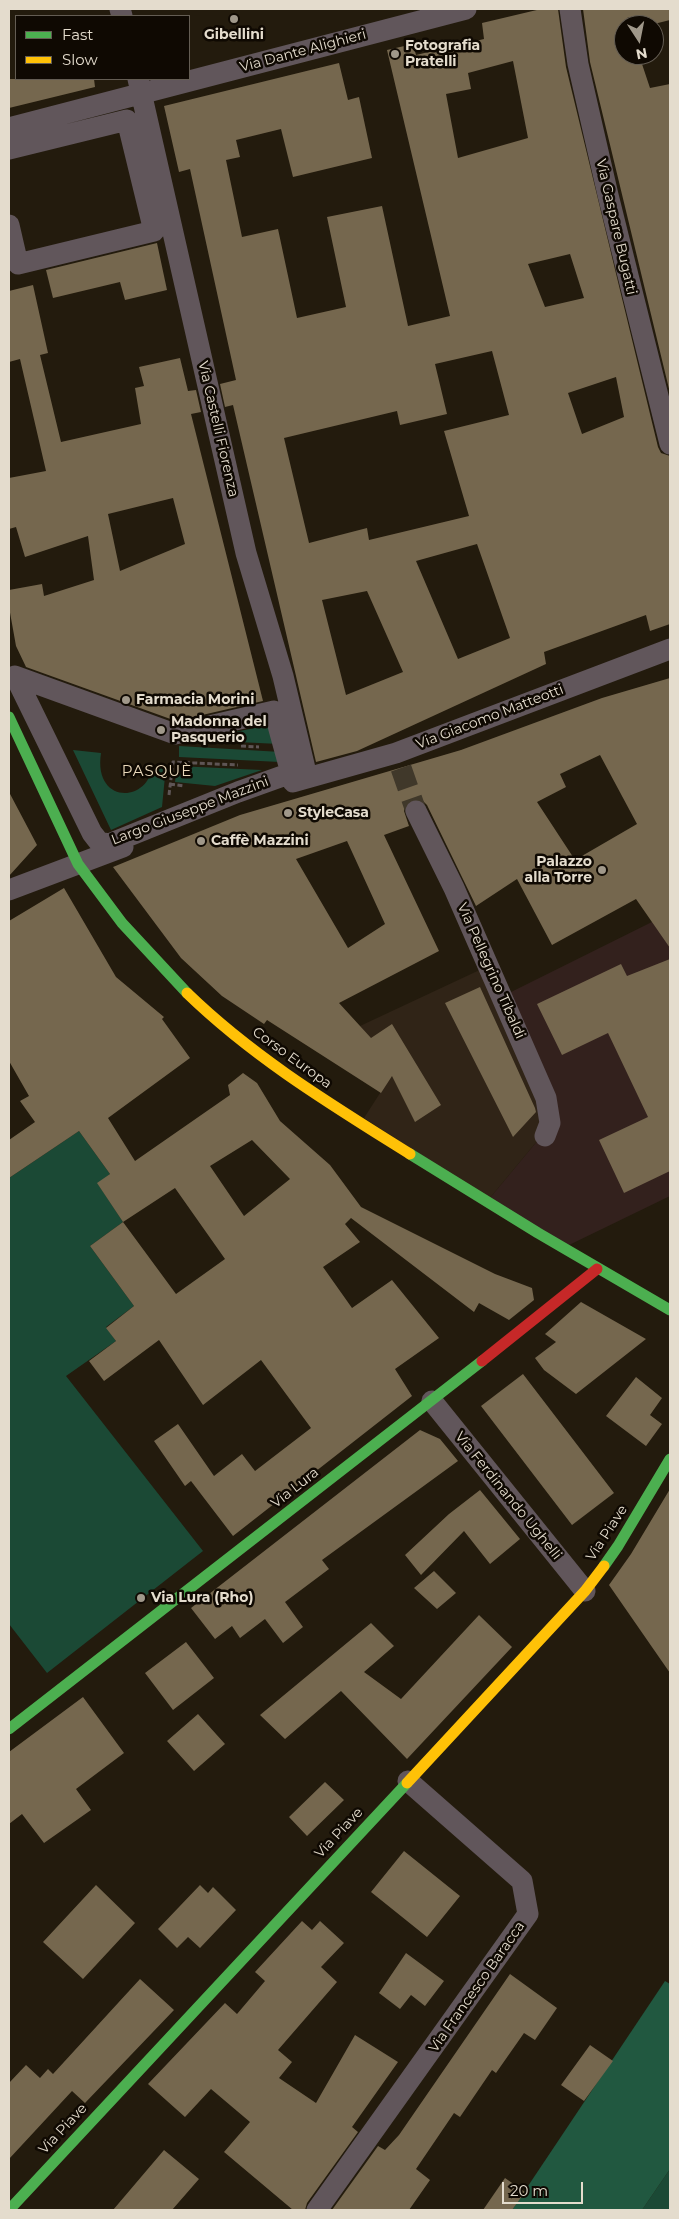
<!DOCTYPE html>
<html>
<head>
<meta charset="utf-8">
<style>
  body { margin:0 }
  #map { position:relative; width:679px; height:2219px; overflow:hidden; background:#231b0d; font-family:Montserrat,sans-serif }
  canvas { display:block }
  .frame { position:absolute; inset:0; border:10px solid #e4dccd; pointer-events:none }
  .legend { position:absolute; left:15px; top:15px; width:175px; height:65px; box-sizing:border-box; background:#0f0902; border:1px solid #645d53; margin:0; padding:6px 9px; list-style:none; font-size:15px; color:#e4dccd }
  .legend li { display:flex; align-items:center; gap:10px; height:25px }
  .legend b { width:25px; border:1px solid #645d53 }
  .north { position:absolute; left:614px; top:15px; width:50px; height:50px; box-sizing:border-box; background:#0f0902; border:1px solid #645d53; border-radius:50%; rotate:169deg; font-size:14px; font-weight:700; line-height:20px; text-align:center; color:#e4dccd }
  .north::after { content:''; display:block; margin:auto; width:18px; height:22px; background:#a0988a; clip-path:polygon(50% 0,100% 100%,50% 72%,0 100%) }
  .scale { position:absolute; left:502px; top:2182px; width:81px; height:22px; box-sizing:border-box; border:2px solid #e4dccd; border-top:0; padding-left:6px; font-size:15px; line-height:18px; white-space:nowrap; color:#e4dccd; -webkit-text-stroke:4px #0f0902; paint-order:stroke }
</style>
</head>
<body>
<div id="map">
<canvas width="679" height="2219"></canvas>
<div class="frame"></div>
<ul class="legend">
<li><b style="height:6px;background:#4caf50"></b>Fast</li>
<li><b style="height:6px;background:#ffc107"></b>Slow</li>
</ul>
<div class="north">N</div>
<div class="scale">20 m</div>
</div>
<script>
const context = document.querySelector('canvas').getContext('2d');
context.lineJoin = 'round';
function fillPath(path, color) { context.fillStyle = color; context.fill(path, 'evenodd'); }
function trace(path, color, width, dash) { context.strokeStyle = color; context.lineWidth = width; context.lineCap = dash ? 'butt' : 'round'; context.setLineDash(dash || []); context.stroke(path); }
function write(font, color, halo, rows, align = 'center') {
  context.font = font + ' Montserrat,sans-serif'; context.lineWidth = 5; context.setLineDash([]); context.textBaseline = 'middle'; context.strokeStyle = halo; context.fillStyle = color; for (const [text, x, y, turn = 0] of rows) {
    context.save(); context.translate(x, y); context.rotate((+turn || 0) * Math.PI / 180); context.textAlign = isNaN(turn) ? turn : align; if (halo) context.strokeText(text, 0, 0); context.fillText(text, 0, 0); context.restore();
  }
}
fillPath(new Path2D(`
  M 670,913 L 670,1196 L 567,1246 L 489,1199 L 543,1134 L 499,998 Z`), '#33211d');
fillPath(new Path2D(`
  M 486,967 L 544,1098 L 543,1134 L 489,1199 L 364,1118 L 391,1076 L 360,1026 Z`), '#302417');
fillPath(new Path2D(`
  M 274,724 L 279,744 L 196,740 Z
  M 179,746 L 281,752 L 280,762 L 179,757 Z
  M 73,750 L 101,753 C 93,805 149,803 152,766 L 166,766 L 162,807 L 111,830 Z
  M 177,766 L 262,770 L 215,786 L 175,782 Z
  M 79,1131 L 110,1174 L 98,1184 L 123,1222 L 90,1246 L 134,1306 L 106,1327 L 116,1341 L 66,1376 L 203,1551 L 47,1673 L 9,1624 L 9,1178 Z
  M 670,2169 L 670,2210 L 642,2210 Z`), '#1b4935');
fillPath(new Path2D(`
  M 665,1981 L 670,1984 L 670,2169 L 642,2210 L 512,2210 Z`), '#215840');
fillPath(new Path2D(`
  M 541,9 L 558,9 L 566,67 L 658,447 L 661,453 L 670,456 L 670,624 L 650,631 L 646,615 L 544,652 L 546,664 L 357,751 L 316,762 L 233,405 L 225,407 L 220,384 L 236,380 L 190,169 L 179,172 L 164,106 L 339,63 L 348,100 L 359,97 L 372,158 L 293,177 L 281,129 L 236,140 L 240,157 L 226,160 L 242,237 L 278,229 L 297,318 L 346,307 L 327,217 L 382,206 L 408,326 L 450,316 L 387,50 L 413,44 L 416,55 L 484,39 L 482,23 ZM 513,61 L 528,138 L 458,158 L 446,94 L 471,89 L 468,73 ZM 570,254 L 584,298 L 545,307 L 528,264 ZM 492,351 L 509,415 L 444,431 L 469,516 L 369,540 L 367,528 L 309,543 L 284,438 L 397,411 L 400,425 L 447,414 L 435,364 ZM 616,377 L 624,417 L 582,434 L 568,393 ZM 477,544 L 510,638 L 458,659 L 416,561 ZM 367,591 L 403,672 L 346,695 L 322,600 Z
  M 583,9 L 670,9 L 670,20 L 650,25 L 624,25 L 624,55 L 639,55 L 650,88 L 670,84 L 670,393 L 590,62 Z
  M 9,79 L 94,79 L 95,87 L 9,108 Z
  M 157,243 L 167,290 L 125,300 L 120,282 L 53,298 L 46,270 Z
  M 33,285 L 48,353 L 40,355 L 61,442 L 141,424 L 135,388 L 144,386 L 139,367 L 180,358 L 188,391 L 196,390 L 201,412 L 191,414 L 263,701 L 176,721 L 26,667 L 16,646 L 9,607 L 9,590 L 42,584 L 44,596 L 94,580 L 88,536 L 25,557 L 16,527 L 9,529 L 9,478 L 46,471 L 20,359 L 9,362 L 9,291 ZM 173,498 L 185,544 L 120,571 L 108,514 Z
  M 670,678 L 670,948 L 636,899 L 552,945 L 517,879 L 476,906 L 427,805 L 422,800 L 411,800 L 405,804 L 404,811 L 409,826 L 384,835 L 439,951 L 339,1003 L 371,1038 L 392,1024 L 441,1105 L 415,1122 L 392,1076 L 381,1093 L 267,1020 L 264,1024 L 222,996 L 181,958 L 113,867 L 240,815 L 461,750 L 602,698 ZM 600,755 L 637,824 L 575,860 L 537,802 L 566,787 L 560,774 ZM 347,841 L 385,924 L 348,948 L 296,859 Z
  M 9,792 L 37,845 L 9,876 Z
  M 64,888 L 116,977 L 164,1017 L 162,1019 L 190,1058 L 108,1118 L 135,1161 L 230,1095 L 228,1085 L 243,1073 L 257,1083 L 280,1121 L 330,1165 L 361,1207 L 495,1274 L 532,1288 L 534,1300 L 509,1320 L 479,1303 L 474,1312 L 351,1218 L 345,1224 L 360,1242 L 323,1267 L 352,1308 L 392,1280 L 439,1338 L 395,1369 L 412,1396 L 233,1536 L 191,1481 L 185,1486 L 154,1441 L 178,1424 L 214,1476 L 242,1454 L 255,1471 L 311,1428 L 261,1360 L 203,1405 L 159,1340 L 104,1381 L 89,1361 L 116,1341 L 106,1328 L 134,1306 L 90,1246 L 123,1222 L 97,1183 L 110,1174 L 79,1131 L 9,1178 L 9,1140 L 35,1122 L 20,1101 L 29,1096 L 9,1061 L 9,921 ZM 252,1140 L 290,1179 L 244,1216 L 210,1166 ZM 175,1188 L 225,1259 L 176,1294 L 123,1222 Z
  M 670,959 L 670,1171 L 624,1193 L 599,1140 L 648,1117 L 608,1033 L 562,1055 L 537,1004 L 621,964 L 627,976 Z
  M 480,987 L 535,1108 L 536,1112 L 513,1137 L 445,1003 Z
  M 581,1302 L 646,1339 L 576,1394 L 544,1370 L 535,1358 L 556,1342 L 545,1334 Z
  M 523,1374 L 614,1493 L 572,1525 L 481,1406 Z
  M 636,1377 L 662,1398 L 650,1415 L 662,1424 L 646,1446 L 606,1416 Z
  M 420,1430 L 440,1439 L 458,1461 L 322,1560 L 329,1569 L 285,1602 L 303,1627 L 283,1643 L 265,1619 L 240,1638 L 232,1626 L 215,1639 L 191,1608 Z
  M 670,1489 L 670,1673 L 609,1585 L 631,1554 Z
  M 480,1490 L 520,1539 L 490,1564 L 464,1531 L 421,1575 L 405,1555 L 449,1514 Z
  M 434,1571 L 456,1593 L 437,1609 L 414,1588 Z
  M 479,1615 L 512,1647 L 407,1759 L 341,1691 L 285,1739 L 260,1715 L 371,1623 L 394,1646 L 364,1672 L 401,1699 Z
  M 186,1642 L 214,1678 L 173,1710 L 145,1673 Z
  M 83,1697 L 124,1753 L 76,1789 L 91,1810 L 44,1843 L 22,1814 L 9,1824 L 9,1752 Z
  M 198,1714 L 225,1744 L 194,1771 L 167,1741 Z
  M 325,1782 L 344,1800 L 307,1836 L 289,1817 Z
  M 404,1851 L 460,1896 L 427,1937 L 371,1892 Z
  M 96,1885 L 135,1923 L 83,1979 L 43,1942 Z
  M 200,1885 L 208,1893 L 213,1887 L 236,1910 L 200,1948 L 188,1937 L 177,1948 L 158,1929 Z
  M 302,1921 L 312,1930 L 320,1921 L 344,1943 L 321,1967 L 337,1982 L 278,2050 L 292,2062 L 279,2078 L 316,2103 L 355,2035 L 398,2062 L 352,2127 L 358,2132 L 307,2203 L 305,2210 L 293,2210 L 224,2152 L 250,2122 L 211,2089 L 185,2117 L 148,2084 L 225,2003 L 237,2014 L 265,1981 L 255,1972 Z
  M 406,1953 L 444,1981 L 425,2006 L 411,1995 L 400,2009 L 379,1993 Z
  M 510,1974 L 557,2008 L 535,2040 L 524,2033 L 496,2073 L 492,2070 L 460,2117 L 454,2113 L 416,2169 L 430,2180 L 409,2210 L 332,2210 L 378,2146 L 385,2150 L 399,2135 Z
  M 140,1979 L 174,2010 L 85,2103 L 72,2091 L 9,2159 L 9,2083 L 26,2065 L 40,2078 L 48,2069 L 53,2074 Z
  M 590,2045 L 613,2061 L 584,2101 L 561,2085 Z
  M 164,2150 L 199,2179 L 172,2210 L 113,2210 Z
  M 505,2178 L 525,2192 L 512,2210 L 483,2210 Z`), '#75674e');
trace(new Path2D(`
  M 401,768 L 416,811`), '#40382a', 21, [21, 11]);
trace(new Path2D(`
  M 241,746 L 259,747
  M 170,784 L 184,786
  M 169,795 L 173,762 L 238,765`), '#5e5555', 3, [5, 2.5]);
trace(new Path2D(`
  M 120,9 L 122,16
  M 570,9 L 578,64 L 608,195 L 670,444
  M 138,79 L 246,553 L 283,676 L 307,777
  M 9,128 L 466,9
  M 9,149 L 127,120 L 154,231 L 18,264 L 9,225
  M 15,676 L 175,734 L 274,711 L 291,773 L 238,792 L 109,844 L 99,842 L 92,833 Z
  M 293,782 L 396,753 L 670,649
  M 416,811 L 454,888 L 546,1098 L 550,1123 L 545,1136
  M 9,890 L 123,847
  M 432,1401 L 585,1591
  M 317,2210 L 528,1914 L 522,1881 L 408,1781`), '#61565b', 21);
trace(new Path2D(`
  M 9,717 L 78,864 L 122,923 L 187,993
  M 410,1154 L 538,1233 L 670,1310
  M 604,1566 L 618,1546 L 670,1459
  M 9,1729 L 482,1361
  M 9,2210 L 407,1783`), '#4caf50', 11);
trace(new Path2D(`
  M 187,993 C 254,1058 332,1105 410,1154
  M 407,1783 L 585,1591 L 604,1566`), '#ffc107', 11);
trace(new Path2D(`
  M 482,1361 L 597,1269`), '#c62828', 11);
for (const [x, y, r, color] of [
  [234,19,5,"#a0988a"],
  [395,54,5,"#a0988a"],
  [126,700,5,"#a0988a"],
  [161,730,5,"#a0988a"],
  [288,813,5,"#a0988a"],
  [201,841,5,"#a0988a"],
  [602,870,5,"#a0988a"],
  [141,1598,5,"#a0988a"]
]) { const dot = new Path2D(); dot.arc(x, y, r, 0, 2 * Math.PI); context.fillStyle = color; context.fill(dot); trace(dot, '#0f0902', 2); }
write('bold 14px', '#e4dccd', '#0f0902', [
  ["Gibellini",234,35,"center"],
  ["Fotografia",405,46],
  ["Pratelli",405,62],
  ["Farmacia Morini",136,700],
  ["Madonna del",171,722],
  ["Pasquerio",171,738],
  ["StyleCasa",298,813],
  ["Caffè Mazzini",211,841],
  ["Palazzo",592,862,"right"],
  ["alla Torre",592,878,"right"],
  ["Via Lura (Rho)",151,1598]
], 'left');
write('14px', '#e4dccd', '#0f0902', [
  ["Via Dante Alighieri",303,51,-15],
  ["Via Gaspare Bugatti",616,227,77],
  ["Via Castelli Fiorenza",218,429,77],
  ["Via Giacomo Matteotti",490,717,-21],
  ["Largo Giuseppe Mazzini",190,811,-21],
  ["Via Pellegrino Tibaldi",491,971,66],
  ["Corso Europa",292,1058,36],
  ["Via Lura",295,1488,-38],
  ["Via Ferdinando Ughelli",508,1496,51],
  ["Via Piave",607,1533,-57],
  ["Via Piave",339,1833,-47],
  ["Via Francesco Baracca",477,1987,-55],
  ["Via Piave",63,2129,-47]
]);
context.letterSpacing = '1px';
write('15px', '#ead9bb', '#0f0902', [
  ["PASQUÈ",157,772]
]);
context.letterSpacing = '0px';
</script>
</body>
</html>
